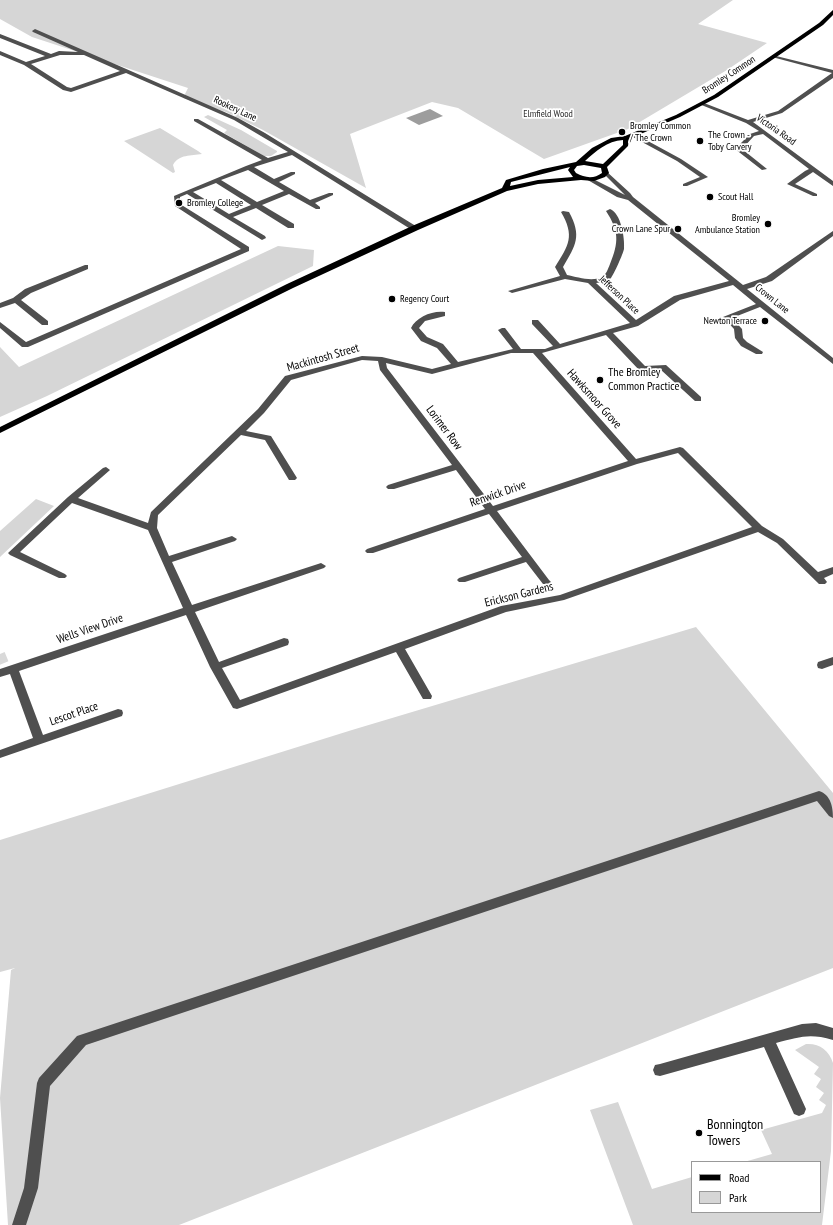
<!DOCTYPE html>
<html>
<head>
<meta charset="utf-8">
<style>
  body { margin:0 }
  #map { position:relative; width:833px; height:1225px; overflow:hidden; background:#fff; font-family:"PT Sans Narrow",sans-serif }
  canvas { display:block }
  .legend { position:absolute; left:691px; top:1161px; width:130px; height:52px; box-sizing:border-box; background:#fff; border:1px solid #999; margin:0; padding:5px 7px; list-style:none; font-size:12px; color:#000 }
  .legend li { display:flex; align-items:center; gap:8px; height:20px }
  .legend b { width:20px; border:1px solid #999 }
</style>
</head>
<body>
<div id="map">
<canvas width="833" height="1225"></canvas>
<ul class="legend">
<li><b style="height:5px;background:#000"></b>Road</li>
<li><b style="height:11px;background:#d6d6d6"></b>Park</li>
</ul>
</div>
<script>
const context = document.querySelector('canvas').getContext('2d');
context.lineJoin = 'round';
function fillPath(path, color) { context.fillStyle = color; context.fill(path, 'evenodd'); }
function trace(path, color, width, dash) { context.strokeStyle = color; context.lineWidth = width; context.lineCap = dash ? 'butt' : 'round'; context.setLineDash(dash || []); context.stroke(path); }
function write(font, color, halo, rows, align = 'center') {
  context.font = font + ' "PT Sans Narrow",sans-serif'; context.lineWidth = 3.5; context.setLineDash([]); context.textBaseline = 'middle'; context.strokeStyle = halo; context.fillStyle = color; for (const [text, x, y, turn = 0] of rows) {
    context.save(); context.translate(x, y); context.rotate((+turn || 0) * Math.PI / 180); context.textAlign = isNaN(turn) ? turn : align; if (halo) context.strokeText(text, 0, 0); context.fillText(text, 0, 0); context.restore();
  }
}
fillPath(new Path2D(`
  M 0,0 L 733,0 L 698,24 L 767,43 L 727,70 L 628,129 L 544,159 L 458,108 L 432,102 L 350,134 L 366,188 L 263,130 L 226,112 L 183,98 L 188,88 L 32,37 L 0,19 Z
  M 208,115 L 241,130 L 277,151 L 277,152 L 271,156 L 264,156 L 224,133 L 227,130 L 204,117 Z
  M 160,128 L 198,151 L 202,154 C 191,156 179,154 173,165 L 175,172 L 173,173 L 124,141 Z
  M 278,246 L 314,250 L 313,266 L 47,396 L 0,417 L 0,347 L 19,367 Z
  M 36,499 L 54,506 L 0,557 L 0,531 Z
  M 696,627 L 833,793 L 833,968 L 179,1225 L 8,1225 L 0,1098 L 11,970 L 15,968 L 0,972 L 0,840 L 352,730 Z
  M 806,1044 C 819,1043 829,1050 833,1063 L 831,1151 L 822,1225 L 633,1225 L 590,1110 L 618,1102 L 652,1189 L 692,1177 L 692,1212 L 820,1212 L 820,1162 L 744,1162 L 772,1154 L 761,1130 L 822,1113 L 826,1105 L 819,1100 L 824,1093 L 816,1087 L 821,1079 L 814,1074 L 819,1067 L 795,1050 Z`), '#d6d6d6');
fillPath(new Path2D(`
  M 430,109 L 443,116 L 419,125 L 406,118 Z`), '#9d9d9d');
trace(new Path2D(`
  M 0,654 L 7,671`), '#d9d9d9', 10, [10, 5]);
fillPath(new Path2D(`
  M 35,29 L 238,118 L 265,133 L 419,228 L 412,230 L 292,155 L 254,167 L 274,179 L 291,172 L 295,172 L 295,174 L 279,182 L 310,200 L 329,193 L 333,193 L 333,195 L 315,203 L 320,207 L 320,209 L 316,209 L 289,194 L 262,205 L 294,224 L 294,228 L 288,228 L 256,208 L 233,217 L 265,236 L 266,238 L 262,240 L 187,194 L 180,197 L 180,204 L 249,247 L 249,251 L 28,347 L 22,347 L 0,328 L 0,322 L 26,342 L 241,249 L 175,206 L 174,196 L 246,166 L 262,160 L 194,121 L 194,119 L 198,119 L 268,158 L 288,152 L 234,120 L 126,73 L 71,92 L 63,90 L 24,65 L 0,55 L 0,51 L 26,62 L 45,56 L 0,38 L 0,34 L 51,54 L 59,51 L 78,52 L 33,32 L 32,31 ZM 60,55 L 84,55 L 120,71 L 71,88 L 67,87 L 31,64 ZM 248,170 L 284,191 L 257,202 L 221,180 ZM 216,183 L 251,205 L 229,214 L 193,192 Z
  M 772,55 L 833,70 L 833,78 L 782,113 L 753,122 L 833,181 L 833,186 L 813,172 L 795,184 L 817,194 L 817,196 L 813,196 L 787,184 L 805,171 L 809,169 L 763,134 L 754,136 L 742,149 L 767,169 L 762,170 L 735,149 L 750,134 L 759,131 L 746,123 L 699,104 L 704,103 L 748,120 L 778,111 L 832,73 L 772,57 Z
  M 631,134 L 635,134 L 681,159 L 708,177 L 687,186 L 683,186 L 683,184 L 700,177 L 677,161 L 631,136 Z
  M 606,171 L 630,193 L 633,197 L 743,285 L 766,277 L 833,231 L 833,236 L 772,281 L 747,289 L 833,358 L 833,364 L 760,307 L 732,318 L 742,329 L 743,338 L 747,342 L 763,352 L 762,354 L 756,354 L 741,346 L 735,338 L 734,329 L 723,317 L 756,304 L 733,285 L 680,300 L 638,326 L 613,333 L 645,366 L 666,365 L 701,397 L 701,401 L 695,401 L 661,370 L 640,371 L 606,335 L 542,353 L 636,459 L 680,447 L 683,448 L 762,526 L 783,539 L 818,572 L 833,567 L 833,574 L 824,578 L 827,582 L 825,584 L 819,584 L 777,543 L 758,532 L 564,600 L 506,612 L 405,649 L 432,696 L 431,699 L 423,699 L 396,652 L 237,709 L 233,708 L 210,667 L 186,615 L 19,671 L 43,735 L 118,709 L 122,710 L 123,713 L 122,716 L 0,758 L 0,750 L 33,738 L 10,674 L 0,677 L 0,669 L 183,608 L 148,530 L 72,503 L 20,552 L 65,574 L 67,576 L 65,578 L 59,578 L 10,555 L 8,553 L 68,497 L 103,468 L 106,467 L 110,470 L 78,498 L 148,523 L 151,512 L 258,409 L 285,376 L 362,356 L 382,357 L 432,369 L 451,364 L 437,348 L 421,341 L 411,328 C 416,317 433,310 445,312 L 445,316 L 425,321 L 419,328 L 427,337 L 443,344 L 458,362 L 513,349 L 498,330 L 502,328 L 505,328 L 521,349 L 545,349 L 553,346 L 532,324 L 532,320 L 538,320 L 560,344 L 630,323 L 588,283 L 565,279 L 512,293 L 508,291 L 560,276 L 555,267 C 569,245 575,236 561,212 L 563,211 L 569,212 C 582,236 576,245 563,267 L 567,275 C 577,277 592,282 602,277 C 606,275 608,269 610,264 C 619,242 619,231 606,211 L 610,209 C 621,213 625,238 624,249 C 623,254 614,274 611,278 C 607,282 601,282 596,283 L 636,320 L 674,296 L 729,281 L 628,200 L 617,197 L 586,179 L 591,178 L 625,195 L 604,174 L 604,172 ZM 511,353 L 533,353 L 628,461 L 493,506 L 387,368 L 386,363 L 432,374 ZM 362,360 L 378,361 L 380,370 L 452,465 L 388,485 L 386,487 L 388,489 L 394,489 L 456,470 L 485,509 L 367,549 L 365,551 L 367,553 L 373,553 L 489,514 L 522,557 L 459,578 L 457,580 L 459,582 L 465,582 L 526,562 L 543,584 L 549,584 L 551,582 L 549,580 L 497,511 L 637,464 L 678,453 L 752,527 L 560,595 L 501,606 L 240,700 L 222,668 L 288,645 L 289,642 L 288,639 L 284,638 L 219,662 L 195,612 L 324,568 L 326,566 L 321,563 L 318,564 L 192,605 L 172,562 L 235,541 L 237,539 L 232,536 L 169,556 L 157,528 L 158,515 L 241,435 L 265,440 L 289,480 L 295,480 L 297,478 L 271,436 L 246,431 L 264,413 L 291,380 Z
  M 85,265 L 88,265 L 88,269 L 31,293 L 21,300 L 48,321 L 48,325 L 42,325 L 15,303 L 0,308 L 0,303 L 13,298 L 25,289 Z
  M 833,657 L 833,665 L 822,669 L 818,668 L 817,665 L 818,662 Z
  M 819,791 C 831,795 833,807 833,818 L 829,816 L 817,801 L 86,1045 L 50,1086 L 38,1188 L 26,1225 L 12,1225 L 24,1188 L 37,1083 L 39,1078 L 77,1036 Z
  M 816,1023 L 833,1028 L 833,1040 C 809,1033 800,1037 776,1043 L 806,1109 L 804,1114 L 799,1116 L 794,1114 L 764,1047 L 660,1076 L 655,1075 L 653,1070 L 655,1065 L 660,1064 L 802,1024 Z`), '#4f4f4f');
fillPath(new Path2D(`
  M 833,10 L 833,15 L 823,25 L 718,97 L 680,117 L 629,139 L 628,146 L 607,167 L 609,173 L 605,177 L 594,181 L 581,180 L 538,184 L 507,191 L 418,230 L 293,288 L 0,433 L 0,427 L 287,284 L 412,226 L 502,188 L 506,180 L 543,169 L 576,162 L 592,148 L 611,138 L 625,136 L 676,115 L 714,95 L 819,23 ZM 623,140 L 623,145 L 603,164 L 585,161 C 596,151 607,141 623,140 ZM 584,165 L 601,168 L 602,173 C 594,179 585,178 576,173 L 574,170 L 577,166 ZM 570,167 L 568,170 L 573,177 L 538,180 L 510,186 L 511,182 Z`), '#000');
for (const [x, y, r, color] of [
  [622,132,4,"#000"],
  [700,141,4,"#000"],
  [710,197,4,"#000"],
  [179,203,4,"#000"],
  [768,224,4,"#000"],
  [678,229,4,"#000"],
  [392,299,4,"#000"],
  [765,321,4,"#000"],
  [600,380,4,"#000"],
  [699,1133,4,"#000"]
]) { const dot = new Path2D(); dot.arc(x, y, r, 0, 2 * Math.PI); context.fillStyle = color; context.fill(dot); trace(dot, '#fff', 1.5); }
write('10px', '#000', '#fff', [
  ["Bromley Common",729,75,-33],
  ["Rookery Lane",235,109,25],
  ["Victoria Road",776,130,35],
  ["Jefferson Place",619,295,43],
  ["Crown Lane",772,299,39]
]);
write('10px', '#2d2d2d', '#fff', [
  ["Elmfield Wood",548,114]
]);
write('10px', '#000', '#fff', [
  ["Bromley Common",630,126],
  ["/ The Crown",630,138],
  ["The Crown -",708,135],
  ["Toby Carvery",708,147],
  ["Scout Hall",718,197],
  ["Bromley College",187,203],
  ["Bromley",760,218,"right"],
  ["Ambulance Station",760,230,"right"],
  ["Crown Lane Spur",670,229,"right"],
  ["Regency Court",400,299],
  ["Newton Terrace",757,321,"right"]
], 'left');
write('12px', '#000', '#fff', [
  ["Mackintosh Street",323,358,-16],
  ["Hawksmoor Grove",594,399,48],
  ["Lorimer Row",444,428,53],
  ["Renwick Drive",498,494,-19],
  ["Erickson Gardens",519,595,-14],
  ["Wells View Drive",90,629,-19],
  ["Lescot Place",74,714,-19]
]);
write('12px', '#000', '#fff', [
  ["The Bromley",608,373],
  ["Common Practice",608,387]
], 'left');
write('14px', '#000', '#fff', [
  ["Bonnington",707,1125],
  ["Towers",707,1141]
], 'left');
</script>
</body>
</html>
